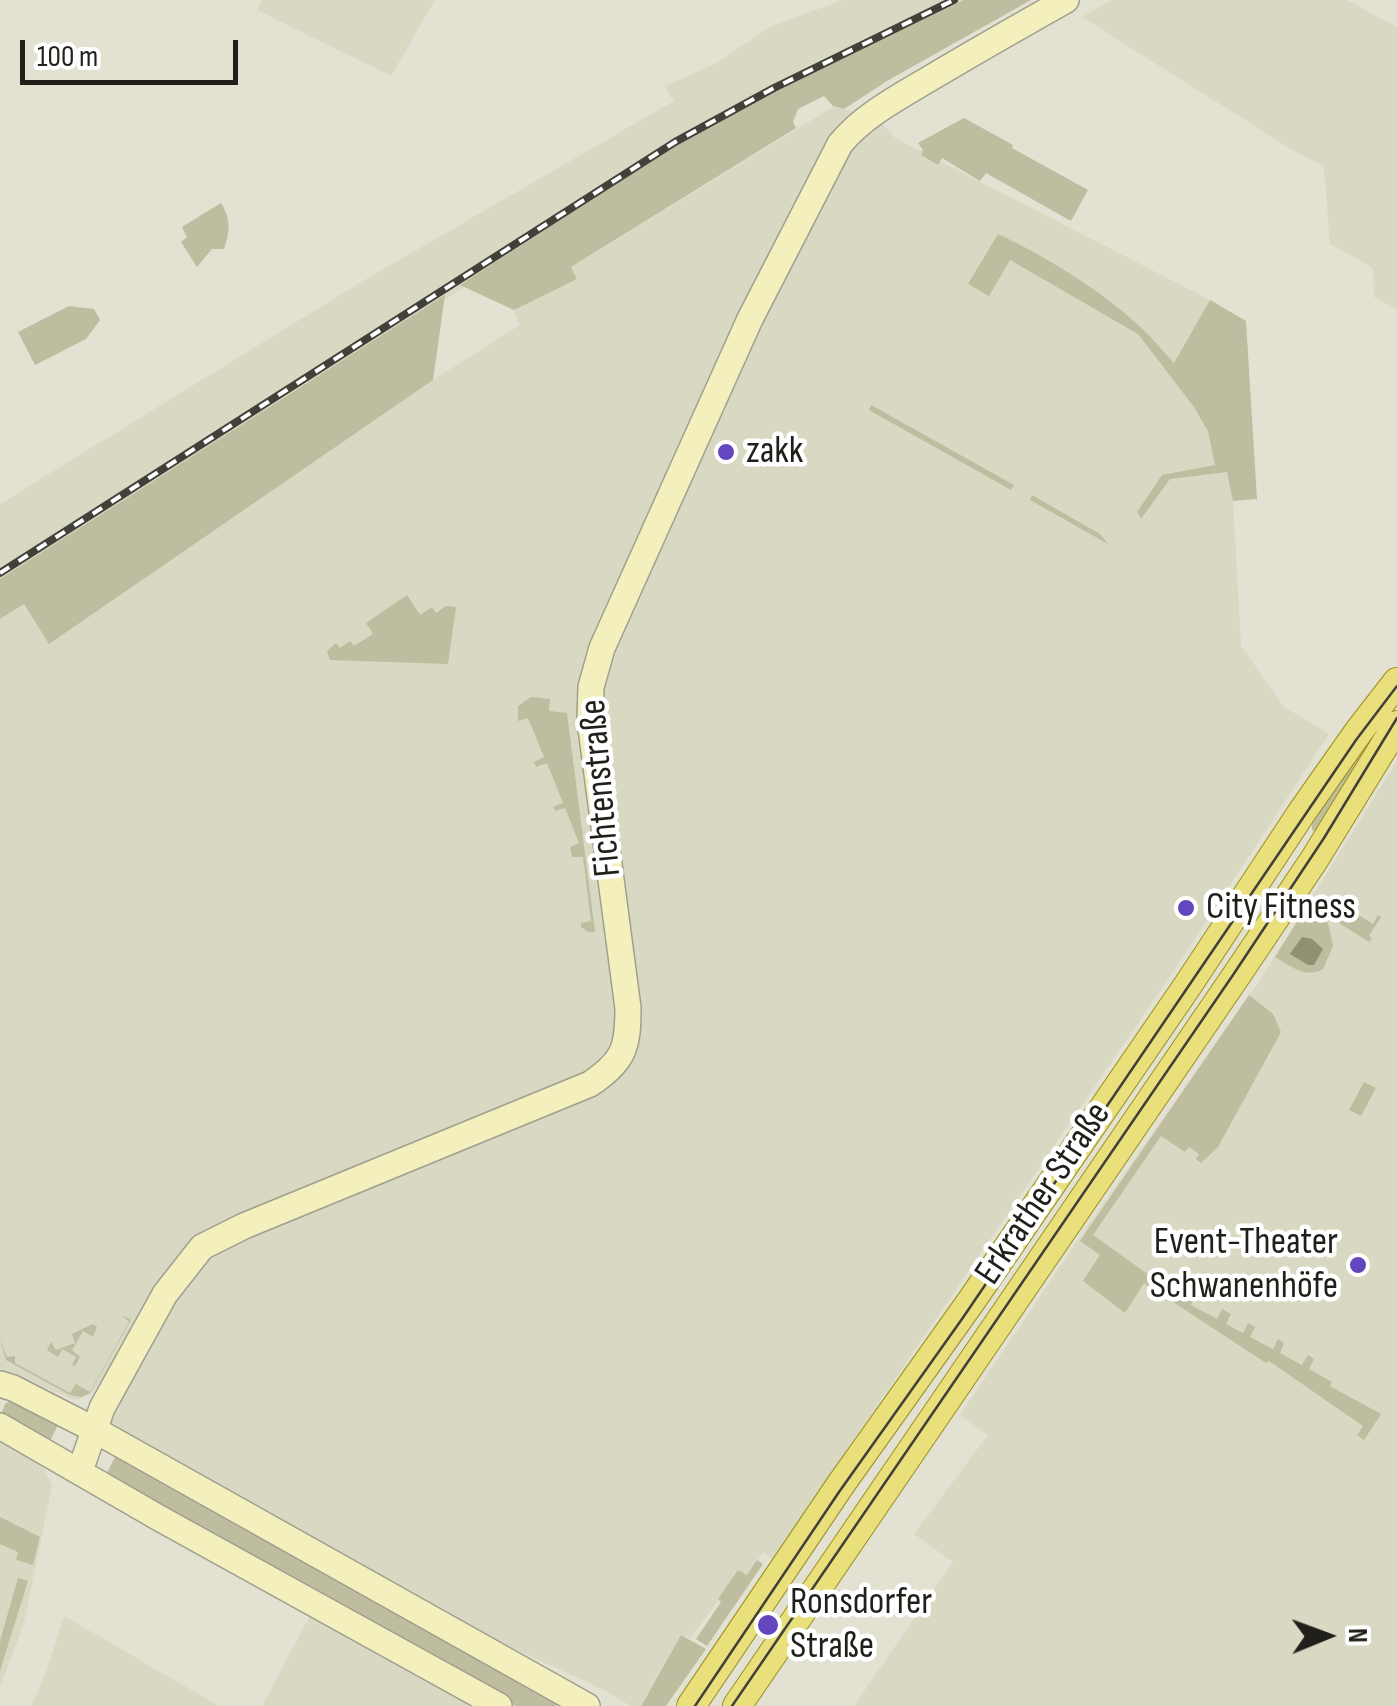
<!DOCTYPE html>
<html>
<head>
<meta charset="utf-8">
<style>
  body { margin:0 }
  #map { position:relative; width:1397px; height:1706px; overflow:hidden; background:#e2e1d2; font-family:"Sofia Sans Condensed",sans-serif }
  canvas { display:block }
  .north { position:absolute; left:1277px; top:1586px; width:100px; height:100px; -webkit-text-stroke:8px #fff; paint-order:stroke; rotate:89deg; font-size:28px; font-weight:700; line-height:40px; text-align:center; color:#201f1a }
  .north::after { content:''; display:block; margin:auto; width:35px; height:45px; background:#201f1a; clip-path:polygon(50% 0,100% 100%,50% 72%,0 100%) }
  .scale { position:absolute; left:20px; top:40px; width:218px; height:45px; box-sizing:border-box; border:5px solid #201f1a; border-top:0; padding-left:12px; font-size:30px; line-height:35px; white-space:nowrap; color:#201f1a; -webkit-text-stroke:8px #fff; paint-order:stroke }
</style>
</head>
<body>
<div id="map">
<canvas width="1397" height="1706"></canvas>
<div class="north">N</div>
<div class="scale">100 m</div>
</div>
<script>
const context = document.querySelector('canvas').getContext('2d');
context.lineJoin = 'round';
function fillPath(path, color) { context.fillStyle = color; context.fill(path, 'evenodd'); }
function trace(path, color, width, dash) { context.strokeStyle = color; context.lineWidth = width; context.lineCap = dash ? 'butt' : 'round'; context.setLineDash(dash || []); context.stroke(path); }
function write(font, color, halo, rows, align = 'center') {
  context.font = font + ' "Sofia Sans Condensed",sans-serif'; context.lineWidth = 9; context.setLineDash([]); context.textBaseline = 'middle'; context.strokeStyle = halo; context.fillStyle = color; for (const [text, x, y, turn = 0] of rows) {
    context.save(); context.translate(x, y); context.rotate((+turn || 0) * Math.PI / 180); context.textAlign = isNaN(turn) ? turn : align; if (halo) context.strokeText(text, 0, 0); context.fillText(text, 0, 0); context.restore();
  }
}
fillPath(new Path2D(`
  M 263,0 L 435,0 L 391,76 L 257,10 Z
  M 842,0 L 983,0 L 651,168 L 0,584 L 0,504 L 363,281 L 674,101 L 665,86 L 715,64 L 770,27 Z
  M 1112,0 L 1347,0 L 1397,27 L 1397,309 L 1374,297 L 1373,268 L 1330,244 L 1324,166 L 1299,154 L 1082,17 Z
  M 833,107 L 875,116 L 895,138 L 1210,300 L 1174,364 L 1196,394 L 1214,433 L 1228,472 L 1233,501 L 1241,646 L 1284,707 L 1329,734 L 1177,966 L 772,1559 L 763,1552 L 746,1577 L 738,1572 L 691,1638 L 681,1635 L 640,1706 L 631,1706 L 606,1691 L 414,1602 L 104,1423 L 181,1282 L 206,1250 L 234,1237 L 593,1095 L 622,1070 L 636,1038 L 636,1006 L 603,773 L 599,701 L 603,671 L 743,359 L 731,336 L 732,348 L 592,663 L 585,684 L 592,775 L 626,1009 L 625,1036 L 617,1059 L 594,1078 L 196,1243 L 92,1394 L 75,1400 L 0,1369 L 0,619 L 24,603 L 49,643 L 433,380 L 520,325 L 514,310 L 577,279 L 570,268 Z
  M 1397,761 L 1397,1706 L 854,1706 L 953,1562 L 914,1534 L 988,1435 L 960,1415 L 1078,1240 L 1258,983 Z
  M 0,1441 L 43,1466 L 52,1486 L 24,1623 L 0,1687 Z
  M 64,1616 L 219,1706 L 31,1706 L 47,1670 Z
  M 310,1616 L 473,1706 L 262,1706 Z`), '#d9d8c2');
fillPath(new Path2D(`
  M 964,0 L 1031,0 L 887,81 L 844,109 L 833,106 L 824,96 L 798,109 L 793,122 L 796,128 L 571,267 L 577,279 L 514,310 L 460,285 L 677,144 L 808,75 Z
  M 964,118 L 1013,145 L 1012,148 L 1088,190 L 1071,221 L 986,173 L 980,181 L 942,158 L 938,165 L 921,155 L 923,150 L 918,143 Z
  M 221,203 C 231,218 230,232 224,249 L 212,249 L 197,267 L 181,242 L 187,237 L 182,227 Z
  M 998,234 C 1043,255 1099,289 1136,323 C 1150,335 1162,350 1174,363 L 1210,300 L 1246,321 L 1257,499 L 1233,501 L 1227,472 L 1170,479 L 1141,519 L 1137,512 L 1162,475 L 1215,465 L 1208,431 L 1194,407 L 1138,334 L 1010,260 L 989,296 L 968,284 Z
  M 445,295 L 433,380 L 49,644 L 24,604 L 0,619 L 0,579 Z
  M 69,306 L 94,309 L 100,320 L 86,339 L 35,365 L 18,332 Z
  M 871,405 L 1014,485 L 1011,490 L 869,410 Z
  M 1032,495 L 1100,534 L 1108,544 L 1030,500 Z
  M 407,595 L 420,615 L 432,607 L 436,613 L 446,606 L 456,607 L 448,664 L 330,660 L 327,651 L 336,643 L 340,648 L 350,641 L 354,646 L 373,634 L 366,623 Z
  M 531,697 L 550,699 L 549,711 L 567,713 L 595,932 L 589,932 L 581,927 L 581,923 L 591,921 L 583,857 L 572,857 L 570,847 L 579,843 L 565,808 L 555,811 L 553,807 L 563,803 L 547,763 L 536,767 L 534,762 L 544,757 L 528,718 L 518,721 L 518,706 Z
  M 1384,721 L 1317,833 L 1312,830 L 1312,822 Z
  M 1354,900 L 1356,901 L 1351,910 L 1373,924 L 1378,915 L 1381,917 L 1369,936 L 1372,938 L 1369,942 L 1339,923 Z
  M 1309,903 L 1322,911 L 1319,918 L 1328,923 L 1333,946 L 1323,969 C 1305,979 1291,966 1275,957 Z
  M 1249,995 L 1273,1014 L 1281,1032 L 1218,1147 L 1201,1163 L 1196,1159 L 1199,1154 L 1189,1147 L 1185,1152 L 1161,1136 L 1093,1235 L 1163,1285 L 1170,1286 L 1174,1283 L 1195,1295 L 1191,1305 L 1217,1319 L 1222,1309 L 1231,1314 L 1226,1324 L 1243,1333 L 1248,1323 L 1255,1327 L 1250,1337 L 1273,1349 L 1278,1339 L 1284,1343 L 1280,1353 L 1302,1365 L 1308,1355 L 1314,1359 L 1309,1369 L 1332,1382 L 1330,1386 L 1381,1414 L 1364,1440 L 1357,1435 L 1363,1426 L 1269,1361 L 1266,1363 L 1144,1283 L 1125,1313 L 1083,1281 L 1100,1255 L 1080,1241 Z
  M 1364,1082 L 1376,1088 L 1361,1116 L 1349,1110 Z
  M 122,1315 L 131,1320 L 90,1393 L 81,1397 L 70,1395 L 6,1360 L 0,1339 L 7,1357 L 15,1356 L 15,1363 L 70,1393 L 76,1384 L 90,1392 L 129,1322 Z
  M 93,1324 L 97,1327 L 93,1337 L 83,1331 L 72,1350 L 80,1357 L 75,1366 L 72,1365 L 76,1357 L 62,1349 L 58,1357 L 47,1350 L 51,1342 L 56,1350 L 75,1343 L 72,1334 Z
  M 12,1399 L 59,1423 L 48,1445 L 0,1417 L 5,1404 Z
  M 116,1455 L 558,1704 L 555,1706 L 515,1706 L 105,1477 Z
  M 0,1517 L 40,1537 L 33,1565 L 16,1560 L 18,1552 L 0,1544 Z
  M 757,1560 L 763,1564 L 707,1646 L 696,1639 L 721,1602 L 718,1599 L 738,1570 L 747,1575 Z
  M 18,1578 L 28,1581 L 0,1671 L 0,1641 Z
  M 681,1635 L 706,1649 L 666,1706 L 641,1706 Z`), '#bfbd9f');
fillPath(new Path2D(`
  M 1302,937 L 1312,939 L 1323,949 L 1314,965 L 1308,965 L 1290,954 Z`), '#929073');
const secondary = new Path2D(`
  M 0,1384 L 13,1388 L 93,1429 L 587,1706
  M 0,1426 L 159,1518 L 499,1706
  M 80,1471 L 102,1408 L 165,1294 L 202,1247 L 244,1226 L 590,1084 C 624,1061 628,1048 628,1008 L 590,721 L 591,687 L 602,648 L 750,319 L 840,144 C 863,116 897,98 929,79 C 974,52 1020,26 1066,0`);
const primary = new Path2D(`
  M 691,1706 L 841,1484 L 972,1300 L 1188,985 L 1302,812 L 1359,731 L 1397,682
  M 737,1706 L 1236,976 L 1314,860 L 1397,725`);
trace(secondary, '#9f9f90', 28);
trace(primary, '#998f20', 30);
trace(secondary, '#f4f0bd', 25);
trace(primary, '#e9e07b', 28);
trace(new Path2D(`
  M 695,1706 L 839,1492 L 962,1319 L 1356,740 L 1397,686
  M 732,1706 L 1233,975 L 1324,838 L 1397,718`), '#414039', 2.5);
const rail = new Path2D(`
  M 0,573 L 675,142 L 774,88 L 954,0`);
trace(rail, '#414039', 8);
trace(rail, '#fff', 4, [11]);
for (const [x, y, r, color] of [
  [726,452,10,"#6446bf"],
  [1186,908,10,"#6446bf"],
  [1358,1265,10,"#6446bf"],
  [768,1625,12,"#6446bf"]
]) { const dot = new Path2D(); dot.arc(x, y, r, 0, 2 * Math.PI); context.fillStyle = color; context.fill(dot); trace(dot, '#fff', 4); }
write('38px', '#201f1a', '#fff', [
  ["zakk",746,452],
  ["City Fitness",1206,908],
  ["Event-Theater",1338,1243,"right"],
  ["Schwanenhöfe",1338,1287,"right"],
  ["Ronsdorfer",790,1603],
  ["Straße",790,1647]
], 'left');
write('38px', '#201f1a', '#fff', [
  ["Fichtenstraße",602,788,-95],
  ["Erkrather Straße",1044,1194,-56]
]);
</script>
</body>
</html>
